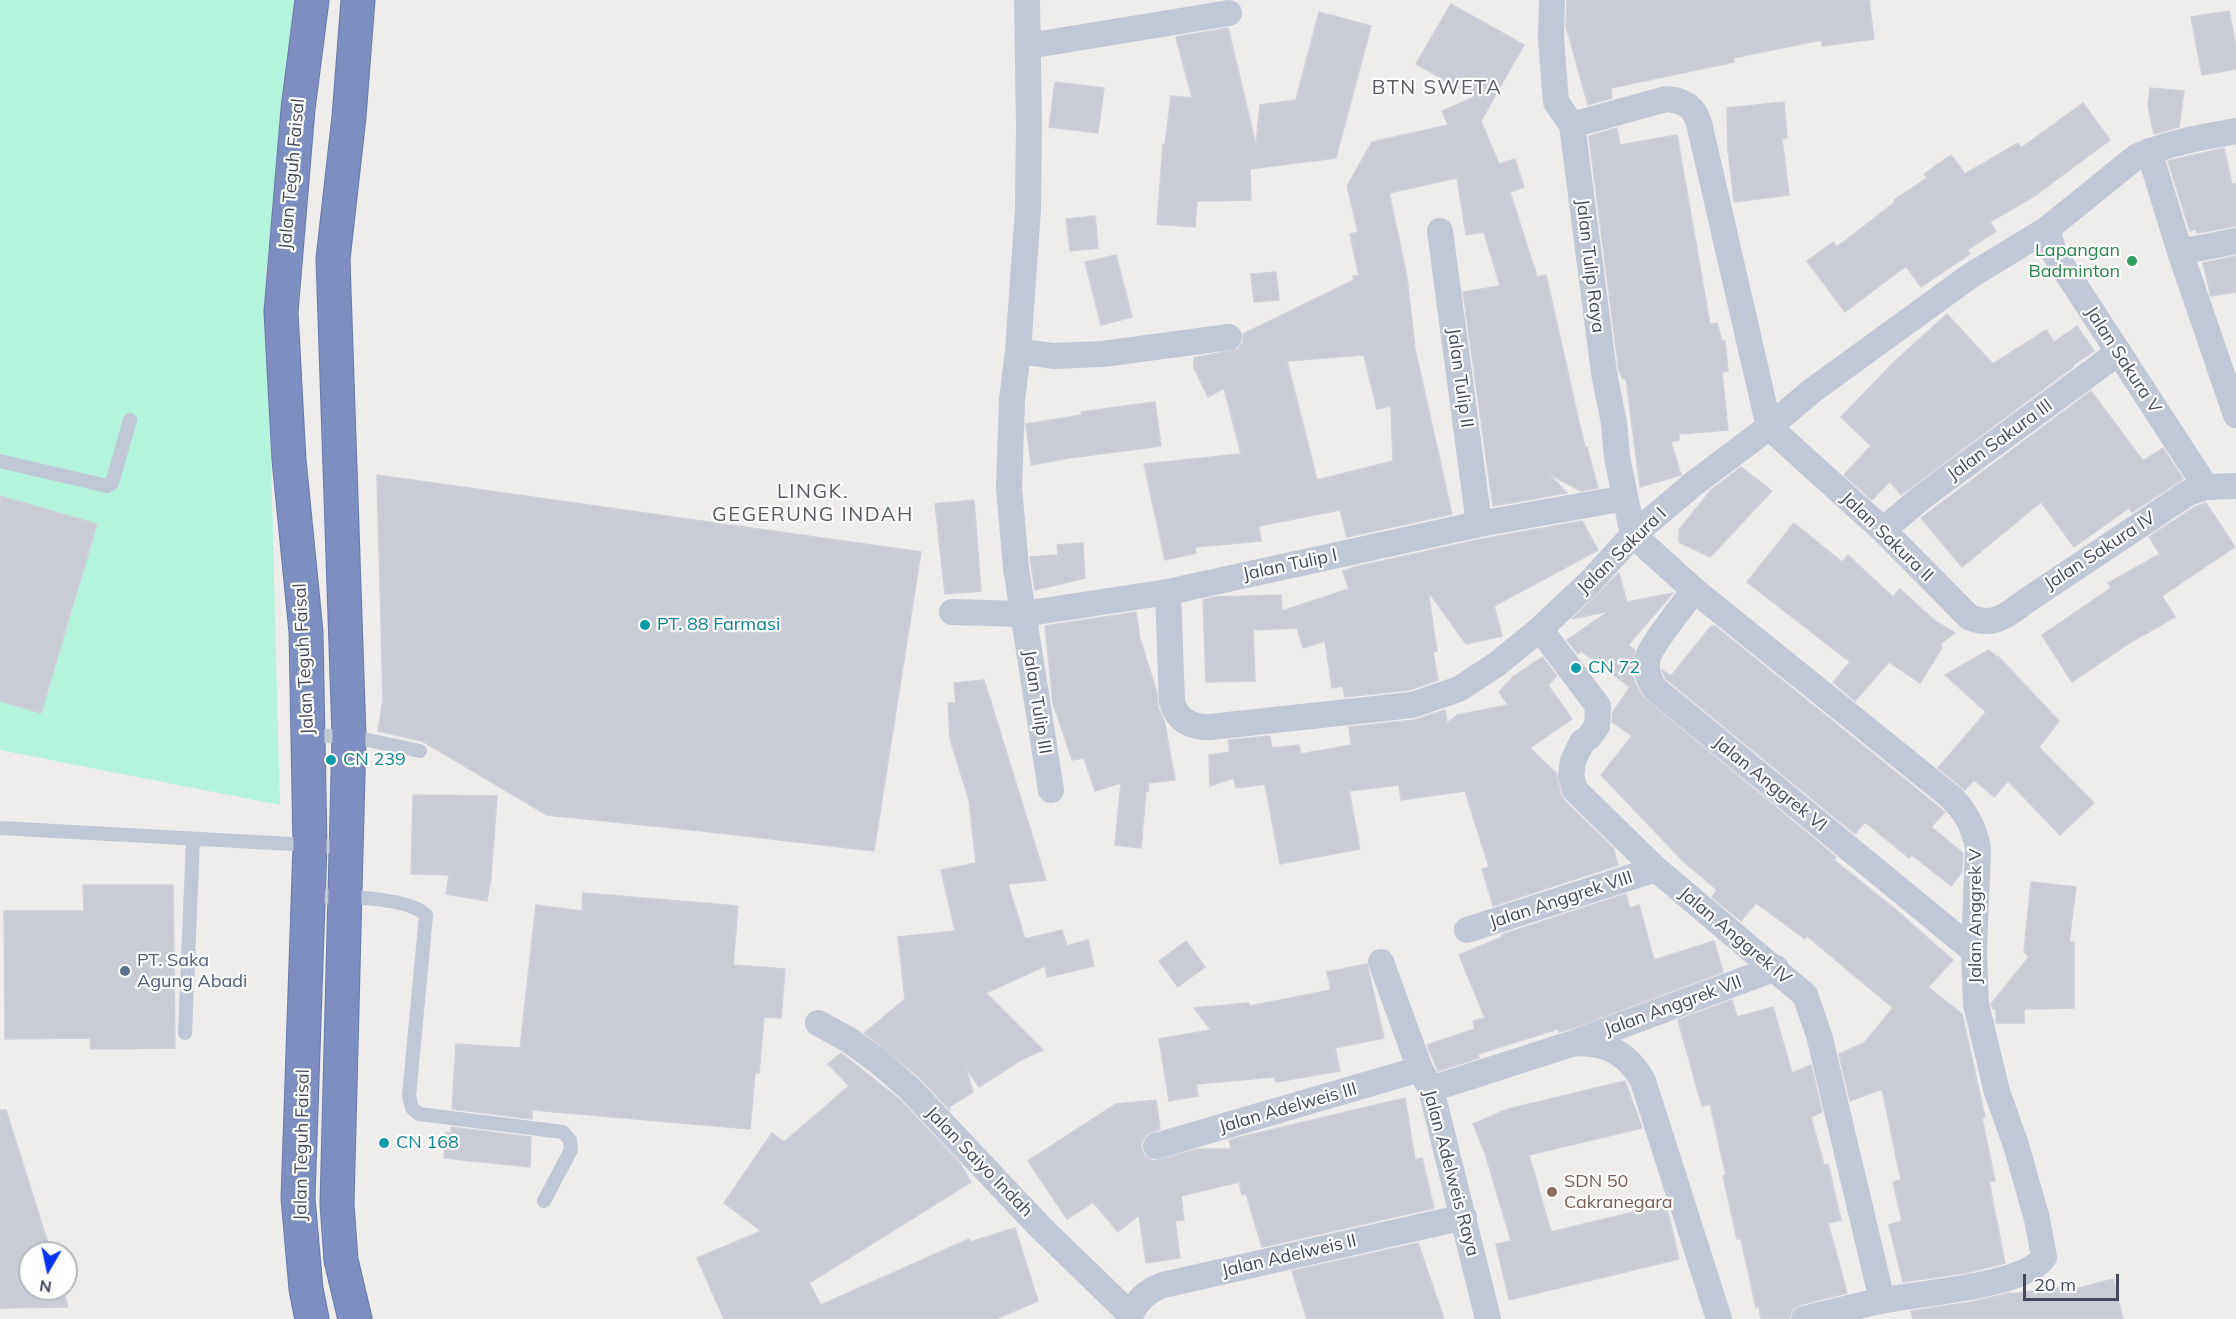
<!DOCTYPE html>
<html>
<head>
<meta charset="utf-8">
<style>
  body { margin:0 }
  #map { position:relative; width:2236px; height:1319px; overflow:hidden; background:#efecec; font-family:Mulish,sans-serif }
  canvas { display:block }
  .north { position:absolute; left:18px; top:1241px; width:60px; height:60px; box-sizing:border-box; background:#fff; border:2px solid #b4b6bd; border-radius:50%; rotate:189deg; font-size:16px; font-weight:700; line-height:24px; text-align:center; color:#43495b }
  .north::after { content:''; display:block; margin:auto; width:21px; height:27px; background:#0633ef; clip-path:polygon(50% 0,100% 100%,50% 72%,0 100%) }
  .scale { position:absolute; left:2023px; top:1274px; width:96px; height:27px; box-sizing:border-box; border:3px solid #43495b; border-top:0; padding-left:8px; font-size:18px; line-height:21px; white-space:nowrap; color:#43495b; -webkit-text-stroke:4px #fff; paint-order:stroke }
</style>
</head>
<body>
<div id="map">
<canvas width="2236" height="1319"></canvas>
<div class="north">N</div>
<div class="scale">20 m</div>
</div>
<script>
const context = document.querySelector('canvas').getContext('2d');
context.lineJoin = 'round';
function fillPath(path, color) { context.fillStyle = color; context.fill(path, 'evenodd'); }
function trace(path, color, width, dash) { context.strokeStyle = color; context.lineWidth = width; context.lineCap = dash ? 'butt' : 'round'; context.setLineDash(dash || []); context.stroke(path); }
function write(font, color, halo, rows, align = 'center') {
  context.font = font + ' Mulish,sans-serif'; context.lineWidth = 4.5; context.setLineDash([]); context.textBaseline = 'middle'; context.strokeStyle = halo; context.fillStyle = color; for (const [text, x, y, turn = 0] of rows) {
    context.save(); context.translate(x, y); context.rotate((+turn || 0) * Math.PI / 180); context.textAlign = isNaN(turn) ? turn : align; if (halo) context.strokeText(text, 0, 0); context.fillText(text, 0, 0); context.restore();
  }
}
fillPath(new Path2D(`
  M 0,0 L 308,0 L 266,271 L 280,805 L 0,750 Z`), '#b4f3dc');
const building = new Path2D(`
  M 1567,0 L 1869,0 L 1874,39 L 1822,46 L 1821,40 L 1733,58 L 1734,62 L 1611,88 L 1612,98 L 1588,105 L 1566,26 Z
  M 1451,4 L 1524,45 L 1481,121 L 1499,164 L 1515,159 L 1524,187 L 1510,192 L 1537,277 L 1546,275 L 1585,448 L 1587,447 L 1598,488 L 1581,491 L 1549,474 L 1567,493 L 1493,506 L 1463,292 L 1500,286 L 1484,232 L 1466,235 L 1457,178 L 1389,193 L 1407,277 L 1415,349 L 1452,514 L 1347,537 L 1340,510 L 1259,526 L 1261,541 L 1195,547 L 1196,553 L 1165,560 L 1144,464 L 1241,454 L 1224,388 L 1208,397 L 1194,368 L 1194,358 L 1238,349 L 1243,342 L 1243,334 L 1354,280 L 1353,276 L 1359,276 L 1350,234 L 1358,232 L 1347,186 L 1372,142 L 1448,125 L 1442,111 L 1475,97 L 1416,64 ZM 1364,355 L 1377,409 L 1391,406 L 1393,461 L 1317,480 L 1287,361 Z
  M 2229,11 L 2236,46 L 2236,69 L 2202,75 L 2191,17 Z
  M 1319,12 L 1371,26 L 1336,158 L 1250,169 L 1251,200 L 1197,201 L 1195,227 L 1157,224 L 1163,144 L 1165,144 L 1171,96 L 1192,98 L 1176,37 L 1228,28 L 1256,145 L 1260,105 L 1296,100 Z
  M 1055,82 L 1104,88 L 1098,133 L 1049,127 Z
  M 2150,88 L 2184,91 L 2179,127 L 2154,134 L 2148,106 Z
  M 1784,102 L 1787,138 L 1782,139 L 1789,195 L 1734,202 L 1728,149 L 1727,108 Z
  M 2083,103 L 2110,140 L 2036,195 L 1990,222 L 1996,231 L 1967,250 L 1970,254 L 1921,287 L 1906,266 L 1845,312 L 1807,261 L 1833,242 L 1837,247 L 1895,202 L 1894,200 L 1927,178 L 1924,174 L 1951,155 L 1965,174 L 2018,143 L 2021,148 Z
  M 1617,128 L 1620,145 L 1677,135 L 1710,324 L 1717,323 L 1722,341 L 1725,341 L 1728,371 L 1722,372 L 1728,430 L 1679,434 L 1679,440 L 1671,442 L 1681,475 L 1640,487 L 1626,379 L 1623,379 L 1619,371 L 1589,136 Z
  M 2224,148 L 2232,184 L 2236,184 L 2236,226 L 2197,233 L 2196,229 L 2190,231 L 2168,161 Z
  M 1095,216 L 1098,248 L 1070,251 L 1066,219 Z
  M 1116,255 L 1132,317 L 1101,325 L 1085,262 Z
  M 2236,256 L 2236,292 L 2211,296 L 2203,263 Z
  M 1276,272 L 1279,300 L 1254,302 L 1251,274 Z
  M 1947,314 L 1993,364 L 2046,330 L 2054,342 L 2077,326 L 2094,351 L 2072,366 L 2073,367 L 1901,495 L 1890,481 L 1872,500 L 1844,475 L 1871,446 L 1841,417 L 1895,361 Z
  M 2091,391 L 2143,461 L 2163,448 L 2183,479 L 2132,512 L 2129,508 L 2074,547 L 2041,502 L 1962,567 L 1921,518 Z
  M 1155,402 L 1161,446 L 1069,458 L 1031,465 L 1026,424 L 1082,415 L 1081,412 Z
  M 1741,467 L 1772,491 L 1710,557 L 1679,542 L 1679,530 L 1711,490 Z
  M 377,475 L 921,552 L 874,851 L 711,832 L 547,815 L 422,741 L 378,731 L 383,699 Z
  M 0,496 L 97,524 L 41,713 L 0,701 Z
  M 974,500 L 981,591 L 945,594 L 935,504 Z
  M 2206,503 L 2235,547 L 2162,596 L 2175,617 L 2131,642 L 2072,682 L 2042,635 L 2111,588 L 2108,583 L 2160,554 L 2149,537 L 2195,507 Z
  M 1582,521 L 1598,550 L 1494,606 L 1502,636 L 1466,644 L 1428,591 L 1437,651 L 1433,652 L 1438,680 L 1409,690 L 1345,697 L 1343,686 L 1332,688 L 1325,641 L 1303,648 L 1297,628 L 1253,630 L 1255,681 L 1206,682 L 1203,600 L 1214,597 L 1281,595 L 1282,611 L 1349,589 L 1343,571 L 1355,567 L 1482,539 Z
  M 1794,523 L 1842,562 L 1848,555 L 1893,597 L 1900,589 L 1935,621 L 1955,633 L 1940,644 L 1942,648 L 1920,683 L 1889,662 L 1855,701 L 1833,682 L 1850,662 L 1747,582 Z
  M 1083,543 L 1085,578 L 1035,590 L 1030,557 L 1058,555 L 1057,545 Z
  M 1619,573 L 1627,602 L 1673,593 L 1628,645 L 1635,650 L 1632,672 L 1635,683 L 1643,697 L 1836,857 L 1834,860 L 1895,909 L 1953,960 L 1928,987 L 1962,1014 L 1985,1117 L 1982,1118 L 1995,1181 L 1989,1182 L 2005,1263 L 1966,1273 L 1903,1282 L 1889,1225 L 1902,1221 L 1893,1182 L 1901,1180 L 1882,1089 L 1850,1101 L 1839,1054 L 1864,1043 L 1893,1008 L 1807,936 L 1805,939 L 1756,903 L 1741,921 L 1712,897 L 1717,890 L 1683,861 L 1601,775 L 1632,736 L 1612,722 L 1613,712 L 1630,687 L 1581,651 L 1578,654 L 1567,640 L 1609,611 L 1572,619 Z
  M 1136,612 L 1140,639 L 1157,693 L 1158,707 L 1164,720 L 1175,780 L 1148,783 L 1149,791 L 1146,791 L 1141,848 L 1115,845 L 1121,783 L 1095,791 L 1084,758 L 1072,760 L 1053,703 L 1045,626 Z
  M 1711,626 L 1715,626 L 1945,812 L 1931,827 L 1963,853 L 1962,872 L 1951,886 L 1912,855 L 1909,858 L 1865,822 L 1855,834 L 1666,679 L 1662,670 L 1671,676 Z
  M 1989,650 L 1997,657 L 1998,656 L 2059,721 L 2039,747 L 2094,803 L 2060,835 L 2008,781 L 1994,797 L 1974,780 L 1965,790 L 1938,768 L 1986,712 L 1945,675 Z
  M 1542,657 L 1557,676 L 1548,685 L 1572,719 L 1530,748 L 1556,773 L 1561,794 L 1565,801 L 1613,848 L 1618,865 L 1493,906 L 1482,869 L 1489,867 L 1465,791 L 1401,800 L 1399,785 L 1349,791 L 1360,849 L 1280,864 L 1265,784 L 1236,788 L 1234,778 L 1210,786 L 1209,755 L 1230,752 L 1228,740 L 1270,736 L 1272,748 L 1299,745 L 1301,754 L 1351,745 L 1349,727 L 1414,720 L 1445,710 L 1447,723 L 1457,715 L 1508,705 L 1499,692 L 1514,676 Z
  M 984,680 L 1046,880 L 1008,884 L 1025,939 L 1062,930 L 1067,946 L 1088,940 L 1094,966 L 1047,977 L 1045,966 L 986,993 L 1043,1050 L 1021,1060 L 979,1087 L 965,1066 L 973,1092 L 949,1107 L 950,1110 L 919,1077 L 864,1033 L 905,999 L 898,937 L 955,931 L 941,870 L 976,863 L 969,800 L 950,739 L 948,703 L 956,703 L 954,683 Z
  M 413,795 L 497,796 L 491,878 L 487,901 L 446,894 L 449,875 L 411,874 Z
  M 2031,882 L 2076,887 L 2069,942 L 2074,942 L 2074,1008 L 2024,1009 L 2024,1023 L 1996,1023 L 1996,1009 L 1993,1009 L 1991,1004 L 2029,957 L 2024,952 Z
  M 83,885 L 173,885 L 175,1048 L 91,1049 L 90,1038 L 5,1039 L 4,911 L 84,911 Z
  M 583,893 L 738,906 L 733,965 L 785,969 L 781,1018 L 764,1017 L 759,1073 L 755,1073 L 750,1129 L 532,1110 L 532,1119 L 452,1109 L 456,1044 L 520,1048 L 536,905 L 582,911 Z
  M 1626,894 L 1630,908 L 1639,905 L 1654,960 L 1714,941 L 1723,972 L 1571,1029 L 1559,1032 L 1558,1029 L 1478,1054 L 1479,1058 L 1438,1071 L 1427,1045 L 1475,1029 L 1473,1021 L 1485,1018 L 1459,955 L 1502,937 L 1501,935 Z
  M 1186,941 L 1205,967 L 1178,987 L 1159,961 Z
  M 1367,964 L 1384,1038 L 1335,1048 L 1340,1071 L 1276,1082 L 1274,1077 L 1196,1084 L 1198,1096 L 1169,1101 L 1159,1039 L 1211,1030 L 1194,1008 L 1249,1003 L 1250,1006 L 1331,990 L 1327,972 Z
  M 1732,1000 L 1737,1017 L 1773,1007 L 1792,1073 L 1811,1065 L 1822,1112 L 1811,1117 L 1824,1165 L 1828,1164 L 1841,1220 L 1828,1223 L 1847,1293 L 1800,1305 L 1793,1309 L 1789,1319 L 1761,1319 L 1759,1307 L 1756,1308 L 1741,1239 L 1737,1239 L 1723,1176 L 1726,1175 L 1710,1104 L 1702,1106 L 1678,1020 Z
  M 841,1053 L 899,1099 L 959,1162 L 971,1182 L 809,1283 L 821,1305 L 969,1239 L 970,1242 L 1015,1228 L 1038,1301 L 996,1319 L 724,1319 L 697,1258 L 761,1231 L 724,1203 L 772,1133 L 784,1142 L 849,1086 L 828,1064 Z
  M 1625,1081 L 1642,1128 L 1529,1155 L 1551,1232 L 1666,1204 L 1679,1259 L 1509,1300 L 1496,1244 L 1511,1241 L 1485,1153 L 1473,1124 L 1508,1109 Z
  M 1405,1098 L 1415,1160 L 1422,1158 L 1434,1208 L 1262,1247 L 1246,1194 L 1242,1195 L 1239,1182 L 1181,1196 L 1184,1220 L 1175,1221 L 1180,1258 L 1146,1263 L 1139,1215 L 1118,1232 L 1093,1202 L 1067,1219 L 1028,1161 L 1116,1104 L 1156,1100 L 1160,1129 L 1146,1135 L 1141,1143 L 1142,1151 L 1145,1156 L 1153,1161 L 1198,1149 L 1231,1149 L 1229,1140 L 1245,1136 Z
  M 0,1110 L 6,1110 L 51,1253 L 30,1253 L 30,1289 L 63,1289 L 68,1307 L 0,1308 Z
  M 451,1127 L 531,1137 L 530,1167 L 444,1158 L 446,1132 L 451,1133 Z
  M 1418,1243 L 1444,1319 L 1307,1319 L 1292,1271 Z
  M 2113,1279 L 2123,1319 L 1913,1319 L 1911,1311 L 1971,1302 L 2010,1293 L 2010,1294 L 2063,1287 L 2064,1292 Z`);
fillPath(building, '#caccd5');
trace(building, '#cfd0d9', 1.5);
const highway = new Path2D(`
  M 312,0 L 298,109 L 281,312 L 289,460 L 306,632 L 310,846 L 298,1198 L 306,1289 L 312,1319
  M 355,1319 L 341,1260 L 337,1204 L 349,736 L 333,259 L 349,117 L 358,0`);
trace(highway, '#6979ad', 35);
trace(new Path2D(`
  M 0,461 L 107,486 L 112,483 L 130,420
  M 308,736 L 349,736 L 420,751
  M 0,828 L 346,847
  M 308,896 C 335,896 407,896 426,915 L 409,1096 L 412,1108 L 419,1114 L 563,1132 L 570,1140 L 571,1150 L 544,1201
  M 185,1033 L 193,839`), '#c0c7d5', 14);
trace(new Path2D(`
  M 1027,0 L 1029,124 L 1028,209 L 1018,351 L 1012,400 L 1009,488 L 1016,568 L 1051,790
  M 1552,0 L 1551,39 L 1556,102 L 1572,125 L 1604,373 L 1614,423 L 1617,457 L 1633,535 L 1694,590 L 1951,797 C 1966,812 1974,827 1978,848 L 1974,951 L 1976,1004 L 1997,1092 L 2016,1145 L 2037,1219 L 2044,1257 C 2025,1287 1916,1293 1881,1301 C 1855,1306 1829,1313 1804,1319
  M 1028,46 L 1229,13
  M 1572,125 L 1666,99 C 1683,100 1694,106 1699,123 L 1769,427 L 1883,530 L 1969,617 C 1993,628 2007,615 2026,601 L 2188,493 L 2206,487 L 2236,486
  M 2149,151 L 2180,252 L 2236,415
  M 2047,229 L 2054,253 L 2206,487
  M 1440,231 L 1479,524
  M 2180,252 L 2236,241
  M 1018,351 L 1053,356 L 1103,354 L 1229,337
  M 1883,530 L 1922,497 L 2119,352
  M 1694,590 C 1684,605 1652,643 1648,657 C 1645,669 1648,679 1655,689 L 1974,951
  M 1168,592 L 1172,702 C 1177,720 1191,728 1210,727 L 1412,705 L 1459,689 L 1497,664 L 1540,629 L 1590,582 L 1633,535 L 1692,485 L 1769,427 L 1813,390 L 1970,276 L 2047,229 L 2136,157 C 2168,143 2202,137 2236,131
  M 952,612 L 1023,614 L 1168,592 L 1479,524 L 1625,498
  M 1540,629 L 1598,706 L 1597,726 L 1589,737 L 1582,742 L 1573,761 L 1571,776 L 1575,790 L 1656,869 L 1805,995 L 1819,1035 L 1882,1300
  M 1467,930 L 1656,869
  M 1381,962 L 1420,1069 L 1431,1089 L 1488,1319
  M 818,1023 L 849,1040 L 879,1062 L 909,1088 L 1041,1228 L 1131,1315
  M 1579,1041 L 1776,968
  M 1431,1089 L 1571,1044 C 1603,1040 1628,1053 1643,1081 L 1719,1319
  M 1156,1146 L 1420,1069
  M 1129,1319 C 1135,1302 1146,1291 1163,1285 L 1464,1217`), '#c0c7d5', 26);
trace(highway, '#7e8ec1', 33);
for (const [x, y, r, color] of [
  [2132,261,6,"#2e9e5b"],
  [645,625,6,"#0f9aa8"],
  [1576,668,6,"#0f9aa8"],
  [331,760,6,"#0f9aa8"],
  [125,971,6,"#5c6f8a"],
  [384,1143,6,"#0f9aa8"],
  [1552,1192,6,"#8d6e63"]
]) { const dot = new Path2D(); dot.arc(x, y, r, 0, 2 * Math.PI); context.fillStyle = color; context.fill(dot); trace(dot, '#fff', 2); }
write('18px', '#43495b', '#fff', [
  ["Jalan Teguh Faisal",292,174,-85],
  ["Jalan Tulip Raya",1590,266,83],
  ["Jalan Sakura V",2123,360,57],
  ["Jalan Tulip II",1460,378,82],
  ["Jalan Sakura III",2000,440,-36],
  ["Jalan Sakura II",1887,537,44],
  ["Jalan Sakura I",1622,551,-44],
  ["Jalan Sakura IV",2100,551,-33],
  ["Jalan Tulip I",1290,565,-12],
  ["Jalan Teguh Faisal",304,659,-93],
  ["Jalan Tulip III",1037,702,81],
  ["Jalan Anggrek VI",1770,784,39],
  ["Jalan Anggrek VIII",1561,900,-18],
  ["Jalan Anggrek V",1976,916,-90],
  ["Jalan Anggrek IV",1735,936,40],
  ["Jalan Anggrek VII",1673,1006,-20],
  ["Jalan Adelweis III",1288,1108,-16],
  ["Jalan Teguh Faisal",302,1145,-89],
  ["Jalan Saiyo Indah",979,1162,46],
  ["Jalan Adelweis Raya",1451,1173,75],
  ["Jalan Adelweis II",1289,1256,-13]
]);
write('18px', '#27864d', '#fff', [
  ["Lapangan",2120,251],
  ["Badminton",2120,272]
], 'right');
write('18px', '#0d838f', '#fff', [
  ["PT. 88 Farmasi",657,625],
  ["CN 72",1588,668],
  ["CN 239",343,760],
  ["CN 168",396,1143]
], 'left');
write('18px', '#4e5e75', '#fff', [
  ["PT. Saka",137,961],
  ["Agung Abadi",137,982]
], 'left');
write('18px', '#785e54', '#fff', [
  ["SDN 50",1564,1182],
  ["Cakranegara",1564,1203]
], 'left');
context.letterSpacing = '1.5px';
write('20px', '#585a62', '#fff', [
  ["BTN SWETA",1437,88],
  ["LINGK.",813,492],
  ["GEGERUNG INDAH",813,515]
]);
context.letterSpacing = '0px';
</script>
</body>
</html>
